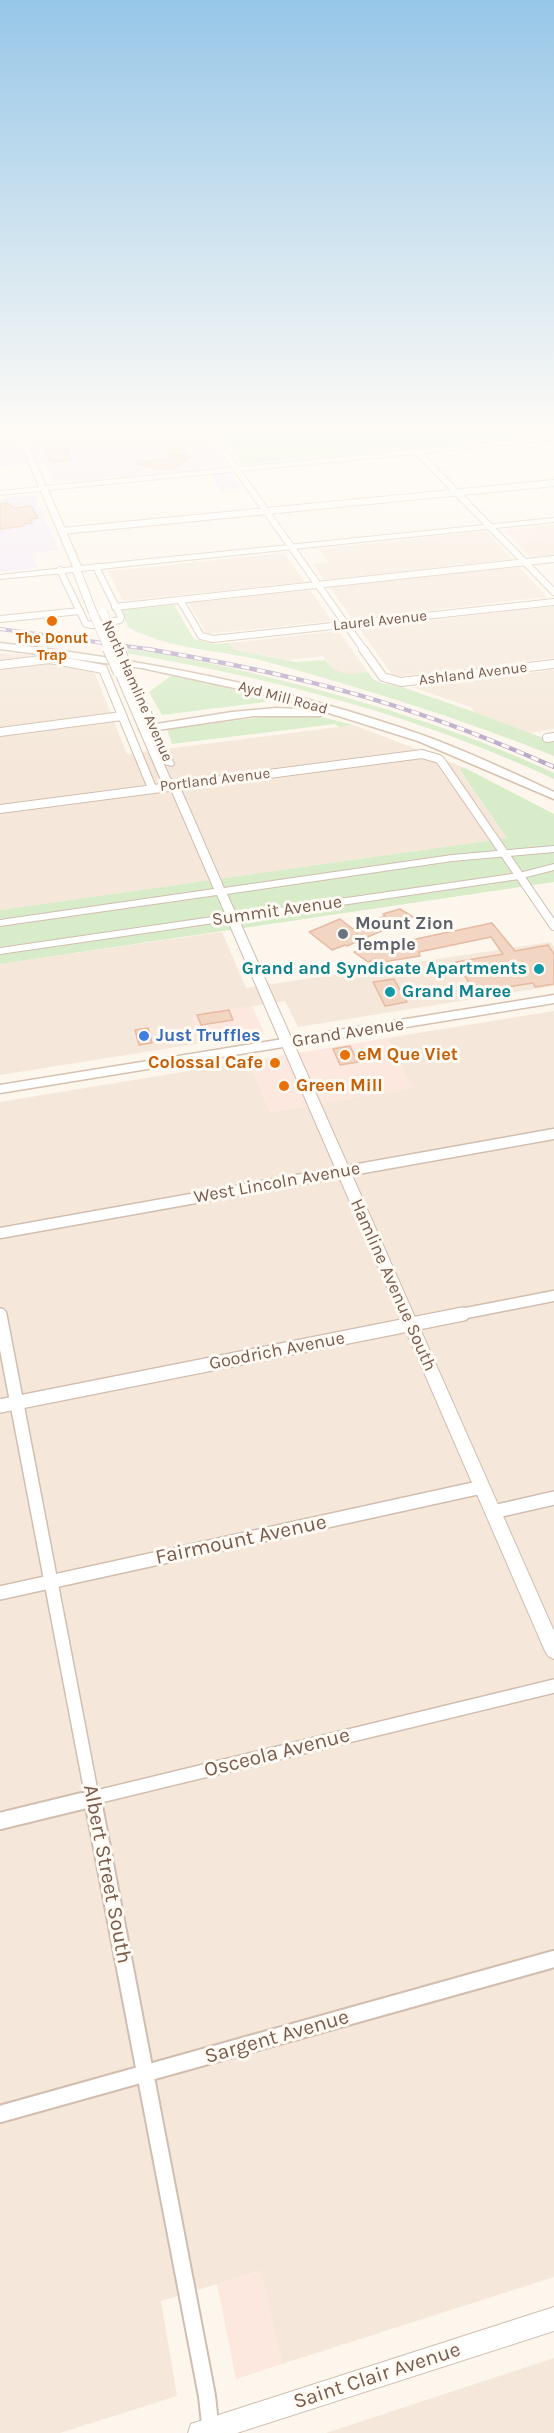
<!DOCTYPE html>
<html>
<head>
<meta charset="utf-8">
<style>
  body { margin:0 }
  canvas { display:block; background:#fdf6ec }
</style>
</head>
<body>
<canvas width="554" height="2433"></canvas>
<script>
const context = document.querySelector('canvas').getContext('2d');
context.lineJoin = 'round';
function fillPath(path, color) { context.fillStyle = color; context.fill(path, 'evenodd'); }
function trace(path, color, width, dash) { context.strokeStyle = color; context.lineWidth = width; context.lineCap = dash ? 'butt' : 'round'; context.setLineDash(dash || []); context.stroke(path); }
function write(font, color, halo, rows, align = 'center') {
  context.font = font + ' Karla,sans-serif'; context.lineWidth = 6; context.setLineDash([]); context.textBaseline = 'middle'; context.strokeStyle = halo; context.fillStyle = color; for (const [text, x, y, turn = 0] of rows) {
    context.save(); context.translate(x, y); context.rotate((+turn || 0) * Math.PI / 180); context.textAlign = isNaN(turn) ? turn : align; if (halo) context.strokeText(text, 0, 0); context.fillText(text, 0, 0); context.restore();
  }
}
fillPath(new Path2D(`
  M 554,524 L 554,555 L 530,557 L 516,543 L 545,540 L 533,527 Z
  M 485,531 L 512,559 L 324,580 L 313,564 L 328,562 L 319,549 Z
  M 284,553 L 305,582 L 123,601 L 108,571 Z
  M 519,567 L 547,597 L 352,619 L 330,587 Z
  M 310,590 L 332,621 L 207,634 L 189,603 Z
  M 554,606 L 554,658 L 394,677 L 359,628 Z
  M 338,631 L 368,672 L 346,674 L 336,672 L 323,656 L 288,660 L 234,650 L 229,643 Z
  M 0,653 L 49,657 L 93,669 L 127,754 L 354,725 L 465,768 L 459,770 L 507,838 L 0,910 Z
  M 554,670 L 554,729 L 529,733 L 474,712 L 471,707 L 412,687 Z
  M 222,932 L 246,988 L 550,942 L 554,947 L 554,986 L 298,1027 L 285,1001 L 192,1016 L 202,1043 L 0,1075 L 0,964 Z
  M 554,1011 L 554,2277 L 282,2364 L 260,2271 L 161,2301 L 177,2396 L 60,2433 L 0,2433 L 0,1102 L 249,1061 L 270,1112 L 412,1088 L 387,1038 Z
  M 554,2358 L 554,2433 L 326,2433 Z`), '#f5e8da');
fillPath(new Path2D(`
  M 533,527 L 546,540 L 516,543 L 503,530 Z
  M 252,1006 L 264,1033 L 202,1043 L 191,1016 Z
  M 387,1038 L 413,1088 L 270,1112 L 249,1061 Z
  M 261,2271 L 282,2364 L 236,2379 L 217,2284 Z`), '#fde8e0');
fillPath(new Path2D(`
  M 0,426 L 197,426 L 242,490 L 222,492 L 207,469 L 54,483 L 45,464 L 0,468 Z
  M 34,495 L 59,550 L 31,553 L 37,568 L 0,572 L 0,499 Z`), '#f3e8fa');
fillPath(new Path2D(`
  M 214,426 L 554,426 L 554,434 L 242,464 Z
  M 174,605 L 194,639 L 215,644 L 229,643 L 234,650 L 296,662 L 325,660 C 340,677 346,674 368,672 L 373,679 L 381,683 L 402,687 L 474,712 L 554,742 L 554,756 C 459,718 363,688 264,661 C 222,650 165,649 128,627 L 121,610 Z
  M 123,648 C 179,655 233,668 288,682 C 379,705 468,733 554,773 L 554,779 C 417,715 273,678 125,653 Z
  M 172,675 L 272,698 L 265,702 L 162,715 L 149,692 Z
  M 287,714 L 313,715 L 354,725 L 339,727 L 335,724 L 172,744 L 167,729 Z
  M 465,768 L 554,814 L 554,882 L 0,964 L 0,910 L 507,838 L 459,769 Z`), '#d8ecc9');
const building = new Path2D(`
  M 48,426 L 116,426 L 122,437 L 117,440 L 94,441 L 48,430 Z
  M 151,426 L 170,426 L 188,455 L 170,456 Z
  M 62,441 L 71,460 L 51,462 L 42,443 Z
  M 190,457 L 173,468 L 161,469 L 138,464 L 138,462 Z
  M 7,503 L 15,508 L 31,506 L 38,518 L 31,519 L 32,523 L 24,524 L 23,526 L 0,529 L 0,504 Z
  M 400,909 L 413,917 L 347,946 L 345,945 L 332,950 L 309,932 L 340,919 L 353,929 L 385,916 L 383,914 Z
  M 492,923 L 515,951 L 548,945 L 554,954 L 554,984 L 535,987 L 533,983 L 475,992 L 456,962 L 503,954 L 491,937 L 419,952 L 420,956 L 383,962 L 375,959 L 368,962 L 354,952 Z
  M 394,979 L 407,1002 L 385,1006 L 373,982 Z
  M 229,1010 L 233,1020 L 201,1025 L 197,1015 Z
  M 148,1028 L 152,1043 L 139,1045 L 135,1030 Z
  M 350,1046 L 358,1062 L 340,1065 L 333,1049 Z`);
fillPath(building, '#f3d5c3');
trace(building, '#e6bba3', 1.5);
const minorFar4 = new Path2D(`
  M 206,426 L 364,650
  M 418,453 L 554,592
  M 62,531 L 554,483
  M 60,570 L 86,624 L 93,625 L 120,620 L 121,617 L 96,567
  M 180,600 L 201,636 L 213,639 L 554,602
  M 115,607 L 554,559
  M 0,619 L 80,611`);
const minorFar3 = new Path2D(`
  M 363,649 L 383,677 L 401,682 L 554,664
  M 0,665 L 50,659 L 103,669 L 152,788
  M 0,732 L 122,716
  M 547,738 L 554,737
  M 0,809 L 422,754 L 439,759 L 443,764 L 554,926`);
const minorFar2 = new Path2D(`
  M 0,1233 L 554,1134
  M 456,1315 L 554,1296`);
const minorFar1 = new Path2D(`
  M 0,1315 L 93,1802
  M 0,1406 L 463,1314
  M 493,1512 L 554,1498
  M 0,1593 L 482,1487
  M 76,1802 L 554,1686`);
const minor = new Path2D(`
  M 93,1801 L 207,2396 L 211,2433
  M 0,1821 L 82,1801
  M 0,2114 L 554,1959`);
const tertiary = new Path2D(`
  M 14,426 L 20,426 L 46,486 L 554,436 L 554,440 L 48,490 L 81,566 L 554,518 L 554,522 L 81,571 L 97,613 L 93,615 L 89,613 L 73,572 L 0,579 L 0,575 L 73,567 L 41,491 L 0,495 L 0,491 L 39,487 Z
  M 129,669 L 133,672 L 174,764 L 172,766 L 164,764 L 125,672 Z
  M 116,671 L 123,673 L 170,778 L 179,785 L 224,888 L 452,855 L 554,846 L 554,852 L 452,861 L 227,894 L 236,914 L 519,873 L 554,864 L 554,870 L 519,879 L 239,920 L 554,1631 L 554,1659 L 548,1656 L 545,1651 L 228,921 L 0,954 L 0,948 L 226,915 L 217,895 L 0,926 L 0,920 L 214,889 L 170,787 L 161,780 L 115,673 Z
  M 554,2307 L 554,2331 L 237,2433 L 188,2433 L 191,2424 L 200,2421 Z`);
const secondary = new Path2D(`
  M 0,643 C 145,660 287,687 425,736 C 469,752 511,772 554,792 L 554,799 L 418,741 L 281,698 L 142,668 L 0,649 Z
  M 276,708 L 320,710 L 325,713 L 320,716 L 254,716 L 144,732 L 139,729 L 144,726 L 232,712 Z
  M 554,995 L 554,1003 L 0,1093 L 0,1085 Z`);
trace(minorFar4, '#d1beb0', 8);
trace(minorFar3, '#d1beb0', 10);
trace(minorFar2, '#d1beb0', 13);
trace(minorFar1, '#d1beb0', 16);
trace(minor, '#d1beb0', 20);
trace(tertiary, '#d1beb0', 2);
trace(secondary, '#d6c0b0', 3);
trace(minorFar4, '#fff', 6);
trace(minorFar3, '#fff', 8);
trace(minorFar2, '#fff', 10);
trace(minorFar1, '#fff', 13);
trace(minor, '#fff', 16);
fillPath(tertiary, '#fff');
fillPath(secondary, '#fff');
const railFar1 = new Path2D(`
  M 0,629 L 155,650`);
const rail = new Path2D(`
  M 147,649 C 240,665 333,684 422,715 C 467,730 511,748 554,767`);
trace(railFar1, '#b9a8c9', 4);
trace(rail, '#b9a8c9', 4.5);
trace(railFar1, '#fffaf3', 2, [6]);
trace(rail, '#fffaf3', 3, [8]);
const tertiaryBridgeFar1 = new Path2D(`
  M 103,612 L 119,650
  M 93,613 L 109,650`);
const tertiaryBridge = new Path2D(`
  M 108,649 L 119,673
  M 119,649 L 129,672`);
trace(tertiaryBridgeFar1, '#d1beb0', 9, []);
trace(tertiaryBridge, '#d1beb0', 12, []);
trace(tertiaryBridgeFar1, '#fff', 8);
trace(tertiaryBridge, '#fff', 10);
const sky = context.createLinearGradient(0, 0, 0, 766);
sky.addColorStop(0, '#97c7e8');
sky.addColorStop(0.56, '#fefbf6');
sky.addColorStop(1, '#fefbf600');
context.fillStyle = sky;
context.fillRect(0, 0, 554, 766);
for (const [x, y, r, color] of [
  [52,621,6,"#e8710a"],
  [343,934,6,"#6b7280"],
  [539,969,6,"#0f9aa8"],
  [390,992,6,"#0f9aa8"],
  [144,1036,6,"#3f7fe0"],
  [345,1055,6,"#e8710a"],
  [275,1063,6,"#e8710a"],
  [284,1086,6,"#e8710a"]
]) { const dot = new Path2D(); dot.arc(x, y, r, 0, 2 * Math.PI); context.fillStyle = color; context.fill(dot); trace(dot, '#fffaf3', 2); }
write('15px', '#7a5c4d', '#fffaf3', [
  ["Laurel Avenue",380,621,-6],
  ["Ashland Avenue",473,674,-7],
  ["North Hamline Avenue",137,691,66],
  ["Ayd Mill Road",283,698,15],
  ["Portland Avenue",215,780,-7]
]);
write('bold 15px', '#c56008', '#fffaf3', [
  ["The Donut",52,639],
  ["Trap",52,656]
]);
write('18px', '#7a5c4d', '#fffaf3', [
  ["Summit Avenue",277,911,-8],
  ["Grand Avenue",348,1033,-9],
  ["West Lincoln Avenue",277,1183,-10],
  ["Hamline Avenue South",393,1285,66],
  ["Goodrich Avenue",277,1351,-11]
]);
write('bold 18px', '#5b616d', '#fffaf3', [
  ["Mount Zion",355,924],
  ["Temple",355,945]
], 'left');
write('bold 18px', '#0d838f', '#fffaf3', [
  ["Grand and Syndicate Apartments",527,969],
  ["Grand Maree",402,992,"left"]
], 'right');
write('bold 18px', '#366cbe', '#fffaf3', [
  ["Just Truffles",156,1036]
], 'left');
write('bold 18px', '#c56008', '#fffaf3', [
  ["eM Que Viet",357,1055],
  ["Colossal Cafe",263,1063,"right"],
  ["Green Mill",296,1086]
], 'left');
write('21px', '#7a5c4d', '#fffaf3', [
  ["Fairmount Avenue",241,1540,-12],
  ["Osceola Avenue",277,1753,-14],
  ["Albert Street South",107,1874,79],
  ["Sargent Avenue",277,2037,-16],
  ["Saint Clair Avenue",377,2376,-18]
]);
</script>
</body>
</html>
